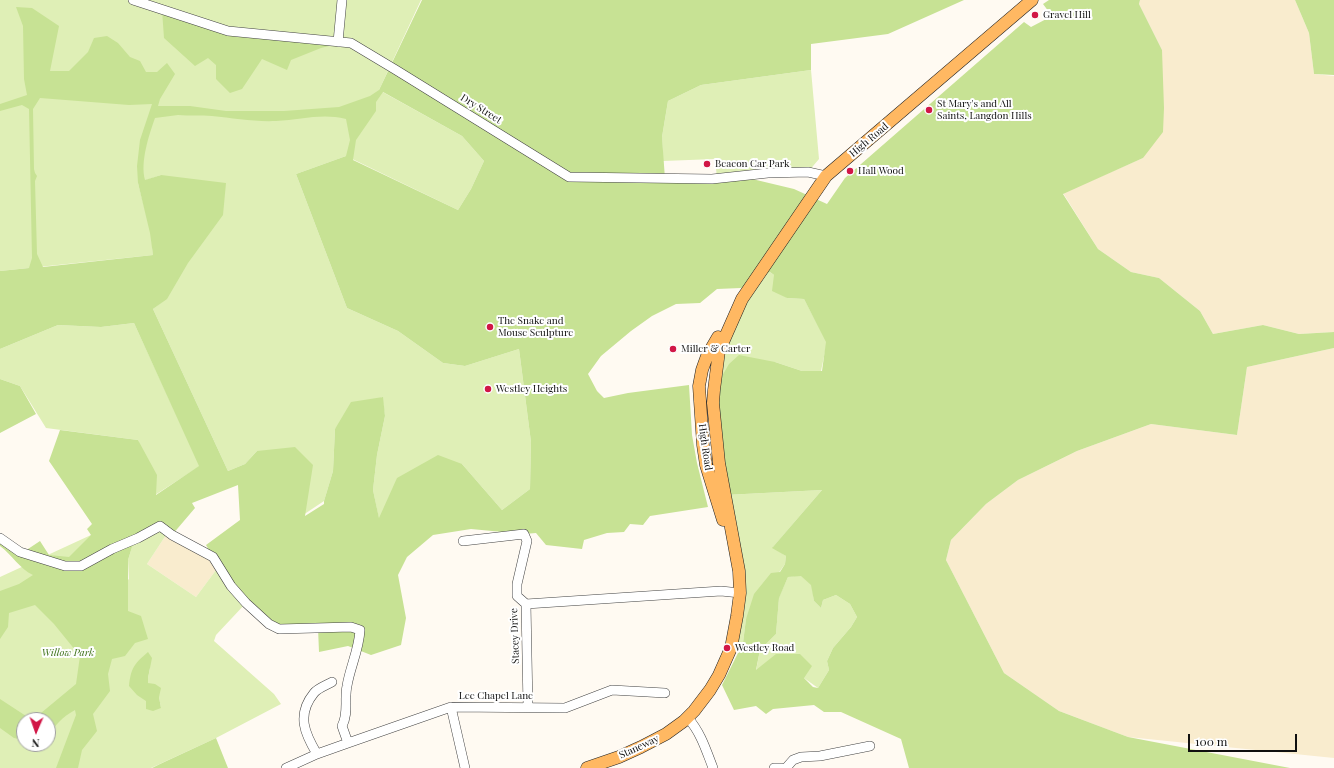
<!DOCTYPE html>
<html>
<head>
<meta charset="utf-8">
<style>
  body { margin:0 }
  #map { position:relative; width:1334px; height:768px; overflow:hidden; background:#fffaf2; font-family:"Playfair Display",serif }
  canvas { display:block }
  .north { position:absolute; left:16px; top:712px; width:40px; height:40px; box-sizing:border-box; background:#fff; border:1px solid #9f9f9f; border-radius:50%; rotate:182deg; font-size:11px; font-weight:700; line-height:16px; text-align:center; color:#101010 }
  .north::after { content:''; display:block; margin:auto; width:14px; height:18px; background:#d11646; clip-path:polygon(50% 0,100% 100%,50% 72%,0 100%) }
  .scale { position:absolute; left:1188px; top:734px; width:109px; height:18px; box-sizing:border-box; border:2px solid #101010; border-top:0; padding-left:5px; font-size:12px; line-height:14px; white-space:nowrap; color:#101010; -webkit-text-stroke:3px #fff; paint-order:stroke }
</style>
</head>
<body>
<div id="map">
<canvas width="1334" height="768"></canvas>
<div class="north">N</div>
<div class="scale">100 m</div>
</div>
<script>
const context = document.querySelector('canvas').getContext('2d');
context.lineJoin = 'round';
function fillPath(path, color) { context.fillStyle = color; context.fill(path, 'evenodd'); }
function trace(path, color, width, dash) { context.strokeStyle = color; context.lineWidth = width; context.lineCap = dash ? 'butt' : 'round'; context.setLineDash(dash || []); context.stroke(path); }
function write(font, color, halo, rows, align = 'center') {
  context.font = font + ' "Playfair Display",serif'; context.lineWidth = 4; context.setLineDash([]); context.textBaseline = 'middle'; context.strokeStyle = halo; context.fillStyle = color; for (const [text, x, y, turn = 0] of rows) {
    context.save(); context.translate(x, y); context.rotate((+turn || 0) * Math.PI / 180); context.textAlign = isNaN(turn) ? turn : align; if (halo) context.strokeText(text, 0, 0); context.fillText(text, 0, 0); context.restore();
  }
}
fillPath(new Path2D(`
  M 1140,0 L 1295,0 L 1309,33 L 1314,74 L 1334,76 L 1334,332 L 1299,334 L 1263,325 L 1213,334 L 1200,311 L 1159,278 L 1131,272 L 1098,249 L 1063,193 L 1143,158 L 1162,50 L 1139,4 Z
  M 1334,348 L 1334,758 L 1128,737 L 1059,711 L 1004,673 L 946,560 L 951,540 L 986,504 L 1018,480 L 1077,451 L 1151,424 L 1237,435 L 1247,367 Z
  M 168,532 L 219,566 L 196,597 L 147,564 Z`), '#f9ecce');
fillPath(new Path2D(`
  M 0,0 L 421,0 L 379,90 L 462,136 L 484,161 L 471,189 L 458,210 L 346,156 L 296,174 L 347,308 L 398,331 L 443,363 L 465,366 L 519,349 L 531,442 L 530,489 L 502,510 L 462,464 L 379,519 L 373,490 L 377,455 L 385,416 L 382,397 L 335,429 L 333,471 L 324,501 L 303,515 L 257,451 L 245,464 L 228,471 L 153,309 L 162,302 L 161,175 L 138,183 L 151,233 L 153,255 L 0,271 Z
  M 811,70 L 819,159 L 808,172 L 717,178 L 715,159 L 663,161 L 662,137 L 668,101 L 701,85 Z
  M 770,272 L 774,275 L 787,298 L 804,299 L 827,342 L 821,371 L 802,371 L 775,362 L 714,390 L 716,366 L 755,279 Z
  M 134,323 L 200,466 L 155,495 L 138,440 L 46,428 L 20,386 L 0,379 L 0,349 L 58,325 L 101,327 Z
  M 822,490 L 773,547 L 786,556 L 785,564 L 746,619 L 743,643 L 731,648 L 740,593 L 725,495 Z
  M 160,526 L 168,532 L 147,564 L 196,597 L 219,566 L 246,603 L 216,635 L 214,641 L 274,694 L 281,704 L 216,738 L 151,768 L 0,768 L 0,577 L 91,535 L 129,580 L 128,560 L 133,544 ZM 148,653 L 150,668 L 148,678 L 148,683 L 159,697 L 161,708 L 146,709 ZM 24,720 L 48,720 L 48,744 L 24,744 Z
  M 801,575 L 812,585 L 814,601 L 821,608 L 823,600 L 836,595 L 850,604 L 857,617 L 851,627 L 833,648 L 827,661 L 829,670 L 818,688 L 804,678 L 756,671 L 760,650 L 776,634 L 779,597 L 788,577 Z`), '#dfefb6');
fillPath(new Path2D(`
  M 422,0 L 964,0 L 888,34 L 811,44 L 811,70 L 701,85 L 668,101 L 662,137 L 665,179 L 748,178 L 794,189 L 827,204 L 845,178 L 1024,22 L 1031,27 L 1052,16 L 1043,4 L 1049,0 L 1140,0 L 1139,4 L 1162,50 L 1164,108 L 1163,132 L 1143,158 L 1063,194 L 1098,249 L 1131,272 L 1159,278 L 1200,311 L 1213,334 L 1263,325 L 1299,334 L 1334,332 L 1334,348 L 1247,367 L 1237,435 L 1151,424 L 1077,451 L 1018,480 L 986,504 L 951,540 L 946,560 L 1004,673 L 1059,711 L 1128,737 L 1290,768 L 909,768 L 901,739 L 841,712 L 824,712 L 814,705 L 773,709 L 766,714 L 756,706 L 734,710 L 722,685 L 743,643 L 746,619 L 754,594 L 771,573 L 780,572 L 785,564 L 786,556 L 772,548 L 822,490 L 725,495 L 714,390 L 729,364 L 739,355 L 775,362 L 802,371 L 822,371 L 826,342 L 804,299 L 787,298 L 772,291 L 774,275 L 770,272 L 741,288 L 717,289 L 700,303 L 676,304 L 652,316 L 631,331 L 601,356 L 588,374 L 597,391 L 604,398 L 628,393 L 689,385 L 692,435 L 697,463 L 708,507 L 650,516 L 643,525 L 630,524 L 624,532 L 607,533 L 584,540 L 582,549 L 546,545 L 536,533 L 524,534 L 471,529 L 433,535 L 407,557 L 398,575 L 406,618 L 401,645 L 371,655 L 348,646 L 319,652 L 318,628 L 279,629 L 258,615 L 213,557 L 206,545 L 240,520 L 238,485 L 192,503 L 195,508 L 172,535 L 159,526 L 133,544 L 128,560 L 128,611 L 141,616 L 148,639 L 135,643 L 125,656 L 112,659 L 108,674 L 110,691 L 93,714 L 97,731 L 82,750 L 78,768 L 56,768 L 76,715 L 75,710 C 62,717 55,725 48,737 L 48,720 L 24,720 L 24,740 L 14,738 L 0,728 L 0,699 L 26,716 L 41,713 L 76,684 L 80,656 L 54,624 L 35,605 L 9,613 L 8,627 L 0,639 L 0,591 L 19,584 L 33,575 C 20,569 12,555 0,546 L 0,538 L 22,553 L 40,541 L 49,555 L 69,557 L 91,535 L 87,529 L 92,524 L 49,461 L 60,430 L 138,440 L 157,475 L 156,495 L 199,466 L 134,323 L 101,327 L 58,325 L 0,349 L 0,271 L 29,268 L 32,258 L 29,109 L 22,105 L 0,111 L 0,104 L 27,95 L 24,79 L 23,26 L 16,7 L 32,8 L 59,26 L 50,71 L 69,71 L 88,52 L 94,38 L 107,36 L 118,43 L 130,57 L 140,61 L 146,72 L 157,72 L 167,63 L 175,74 L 160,99 L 158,106 L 190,106 L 226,111 L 284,111 L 339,107 L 370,96 L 379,90 ZM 383,92 L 462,136 L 484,161 L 471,189 L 458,210 L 353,160 L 356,140 L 376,111 L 376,102 ZM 40,98 L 129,105 L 152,104 L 140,140 L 137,166 L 138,183 L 150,233 L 153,255 L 43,267 L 37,254 L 35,181 L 37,176 L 35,173 L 34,169 L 33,109 ZM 178,115 C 189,116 201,115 212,116 C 233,118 254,122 276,121 C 301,120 321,113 346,119 L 350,140 L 346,156 L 296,174 L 347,308 L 398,331 L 443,363 L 465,366 L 519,349 L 531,442 L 530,489 L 502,510 L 462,464 L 438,455 L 397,478 L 379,518 L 373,490 L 377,455 L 385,416 L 383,397 L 351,402 L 335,429 L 333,471 L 324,501 L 324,504 L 305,516 L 313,465 L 295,447 L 257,451 L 245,464 L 228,471 L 153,309 L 167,299 L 188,263 L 223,215 L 226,183 L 161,175 L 145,180 C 140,162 149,135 155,118 ZM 801,576 L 811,585 L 814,601 L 821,608 L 823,600 L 836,595 L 850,604 L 857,617 L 851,627 L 833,648 L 827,661 L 829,670 L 818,688 L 813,687 L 804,678 L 812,666 L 800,654 L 776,654 L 756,670 L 760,650 L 776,634 L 779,598 L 788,577 Z
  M 1295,0 L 1334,0 L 1334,75 L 1314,74 L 1309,33 Z
  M 162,10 L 228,31 L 334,41 L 329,46 L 321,48 L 291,60 L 287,70 L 262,59 L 242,89 L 230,93 L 216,79 L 216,65 L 208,58 L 195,66 L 164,38 Z
  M 0,379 L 20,386 L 36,414 L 0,433 Z
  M 148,652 L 152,658 L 148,678 L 148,683 L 155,684 L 161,688 L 159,697 L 161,708 L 153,711 L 146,709 L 146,701 L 137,695 L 129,686 C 131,668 134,664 148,652 Z
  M 216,738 L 228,768 L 152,768 L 160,764 Z`), '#c7e294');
const minor = new Path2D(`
  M 133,0 L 228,31 L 351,43 L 396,70 L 569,177 L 712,179 L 768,173 L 808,172 L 826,176
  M 338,42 L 342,0
  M 0,538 L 20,552 L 65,566 L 81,566 L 112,549 L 138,538 L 160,526 L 172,535 L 213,557 L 231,586 L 246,603 L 269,624 L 279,629 L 351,627 L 360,630 C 359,650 350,667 347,686 C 344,699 349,713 342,726 L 348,743
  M 463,541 L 524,534 L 527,541 L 517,584 L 517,596 L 526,604 L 528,707
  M 526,604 L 721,591 L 740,593
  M 451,707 L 465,768
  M 688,718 C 701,733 706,750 713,768
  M 317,754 C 305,734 296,715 314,693 C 318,688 327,685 332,682
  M 286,768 L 317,754 L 348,743 L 451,707 L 565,708 L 612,690 L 665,693
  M 774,768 L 782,768
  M 786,768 L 793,760 L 801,757 L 820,756 L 870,746`);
const major = new Path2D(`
  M 718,337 L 707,356 L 702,370 L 699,386 L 703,445 L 706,465 L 723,520
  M 587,768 L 619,757 L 641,747 L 666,734 L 684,721 L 694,711 L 710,690 L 719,675 L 731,648 L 737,616 L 740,593 L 739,571 L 719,463 L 713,403 L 714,390 L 719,351 L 742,299 L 826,176 L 1032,0`);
trace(minor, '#434343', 10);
trace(major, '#212121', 13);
trace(minor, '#fff', 9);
trace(major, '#ffb862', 12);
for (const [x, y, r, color] of [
  [1035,15,4,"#d11646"],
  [929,110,4,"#d11646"],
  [707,164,4,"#d11646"],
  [850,171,4,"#d11646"],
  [490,327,4,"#d11646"],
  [673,349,4,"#d11646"],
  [488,389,4,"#d11646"],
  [727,648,4,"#d11646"]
]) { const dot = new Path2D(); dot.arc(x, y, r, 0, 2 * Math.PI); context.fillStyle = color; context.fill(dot); trace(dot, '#fff', 1.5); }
write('10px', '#101010', '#fff', [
  ["Gravel Hill",1043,15],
  ["St Mary's and All",937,104],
  ["Saints, Langdon Hills",937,116],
  ["Beacon Car Park",715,164],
  ["Hall Wood",858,171],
  ["The Snake and",498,321],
  ["Mouse Sculpture",498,333],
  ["Miller & Carter",681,349],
  ["Westley Heights",496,389],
  ["Westley Road",735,648]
], 'left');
write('10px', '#101010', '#fff', [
  ["Dry Street",481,109,32],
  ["High Road",869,140,-40],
  ["High Road",705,447,82],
  ["Stacey Drive",515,636,-92],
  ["Lee Chapel Lane",496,696],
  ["Staneway",639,747,-25]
]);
write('italic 10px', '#3c7017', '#fff', [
  ["Willow Park",68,653]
]);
</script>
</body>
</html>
